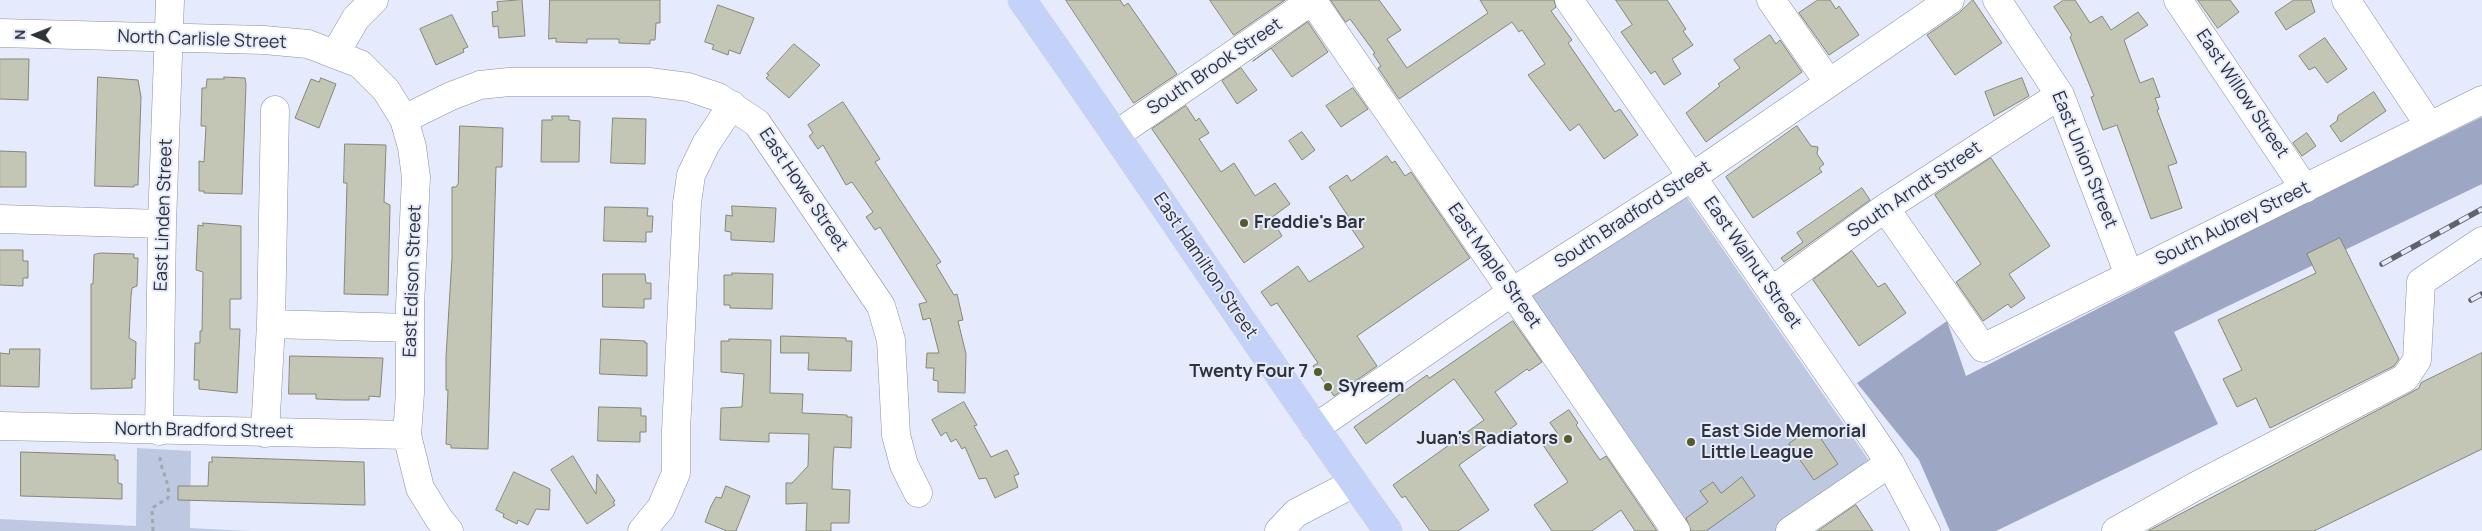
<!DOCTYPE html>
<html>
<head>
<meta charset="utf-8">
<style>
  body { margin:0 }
  #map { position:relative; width:2482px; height:531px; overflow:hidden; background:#e5ebfc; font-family:Manrope,sans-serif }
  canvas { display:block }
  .north { position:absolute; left:10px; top:10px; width:50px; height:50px; -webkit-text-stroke:4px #e5ebfc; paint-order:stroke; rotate:271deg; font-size:14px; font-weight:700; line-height:20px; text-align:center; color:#2f3238 }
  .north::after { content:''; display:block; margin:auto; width:18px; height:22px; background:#2f3238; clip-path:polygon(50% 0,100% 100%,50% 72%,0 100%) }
</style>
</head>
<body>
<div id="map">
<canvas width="2482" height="531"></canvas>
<div class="north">N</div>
</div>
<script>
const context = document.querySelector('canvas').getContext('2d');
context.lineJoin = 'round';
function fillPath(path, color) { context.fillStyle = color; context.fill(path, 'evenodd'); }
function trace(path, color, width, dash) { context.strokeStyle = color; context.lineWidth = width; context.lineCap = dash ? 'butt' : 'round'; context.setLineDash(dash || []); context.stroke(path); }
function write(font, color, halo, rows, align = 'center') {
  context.font = font + ' Manrope,sans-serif'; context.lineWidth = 4; context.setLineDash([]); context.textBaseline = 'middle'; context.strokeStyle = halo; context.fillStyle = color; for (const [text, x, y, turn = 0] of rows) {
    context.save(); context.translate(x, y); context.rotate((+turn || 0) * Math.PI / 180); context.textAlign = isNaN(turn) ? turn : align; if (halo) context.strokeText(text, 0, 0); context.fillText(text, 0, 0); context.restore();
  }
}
fillPath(new Path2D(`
  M 1675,195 L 1686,196 L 1870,462 L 1866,470 L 1776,531 L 1684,531 L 1529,298 Z
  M 137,448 L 191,451 L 190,528 L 250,531 L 0,531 L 0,519 L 136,526 Z`), '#bfc8e1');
fillPath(new Path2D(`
  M 2482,117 L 2482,184 L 2174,332 L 2218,424 L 1996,531 L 1950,531 L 1919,460 L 1857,383 L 1947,321 L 1966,376 L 2289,211 Z`), '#9da7c3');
const building = new Path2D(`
  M 522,0 L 525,36 L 499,38 L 498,26 L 493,27 L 492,12 L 498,11 L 497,2 Z
  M 550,0 L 660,0 L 660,23 L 656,23 L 655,40 L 650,40 L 650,44 L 619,43 L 619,39 L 587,39 L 587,43 L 556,42 L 556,38 L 549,39 Z
  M 1066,0 L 1120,0 L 1124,6 L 1128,3 L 1177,74 L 1134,103 Z
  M 1210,0 L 1285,0 L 1234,35 Z
  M 1331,0 L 1379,0 L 1401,30 L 1387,39 L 1407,68 L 1488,13 L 1480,0 L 1554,0 L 1556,7 L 1551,11 L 1572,40 L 1568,43 L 1615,112 L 1620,109 L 1638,135 L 1604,159 L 1579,124 L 1570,131 L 1528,75 L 1545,64 L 1522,30 L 1519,32 L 1512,22 L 1399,99 L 1378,68 L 1381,66 L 1373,54 L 1375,53 L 1350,19 L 1346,22 Z
  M 1616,0 L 1667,0 L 1686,29 L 1683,31 L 1693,45 L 1672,59 L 1681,74 L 1664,85 L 1655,71 L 1651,74 L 1621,32 L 1632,25 Z
  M 1818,0 L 1830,0 L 1836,9 L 1839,6 L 1859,35 L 1829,55 L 1799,13 Z
  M 1973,0 L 2002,43 L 1955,75 L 1927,35 L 1959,13 Z
  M 2064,0 L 2075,0 L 2090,23 L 2102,16 L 2111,30 L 2138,12 L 2148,25 L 2124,40 L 2140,83 L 2153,78 L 2160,97 L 2155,98 L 2159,109 L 2157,110 L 2177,163 L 2168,166 L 2182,208 L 2151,219 L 2117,125 L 2103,130 L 2091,97 L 2094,96 L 2070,37 L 2072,35 L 2054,7 Z
  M 2198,0 L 2230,0 L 2239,12 L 2218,28 Z
  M 2294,0 L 2311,0 L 2315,12 L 2286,30 L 2275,13 Z
  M 718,5 L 754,18 L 740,54 L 729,50 L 728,55 L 712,49 L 714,45 L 705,42 Z
  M 452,15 L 468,47 L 463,49 L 464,52 L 436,65 L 420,29 Z
  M 1308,22 L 1328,52 L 1292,77 L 1271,48 L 1253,61 Z
  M 1770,35 L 1776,44 L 1780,40 L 1802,72 L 1706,142 L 1686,113 L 1720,86 L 1718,84 L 1740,68 L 1734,60 Z
  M 2325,38 L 2347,69 L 2327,83 L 2315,67 L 2309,70 L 2299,56 Z
  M 794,44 L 820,65 L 789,98 L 766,78 L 769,75 L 767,74 Z
  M 0,59 L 29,59 L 28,100 L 0,99 Z
  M 1241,68 L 1257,90 L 1237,104 L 1222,81 Z
  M 98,77 L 138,80 L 141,97 L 138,185 L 134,185 L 134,187 L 95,186 Z
  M 224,77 L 245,78 L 246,84 L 242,194 L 204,193 L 204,191 L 199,191 L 199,161 L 204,162 L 206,126 L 201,126 L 202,88 L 206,88 L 207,79 L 224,79 Z
  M 321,78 L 336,84 L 319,128 L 295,118 L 311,79 L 319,82 Z
  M 2022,78 L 2029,96 L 1994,116 L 1985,92 Z
  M 1353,88 L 1368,109 L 1341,127 L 1326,106 Z
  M 2374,92 L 2386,111 L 2341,142 L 2330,126 L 2337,121 L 2338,116 Z
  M 843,102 L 880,159 L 875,162 L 941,262 L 936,265 L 954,295 L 957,294 L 963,320 L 958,321 L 966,354 L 965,393 L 938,392 L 938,381 L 933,380 L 934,368 L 926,368 L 927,353 L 939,353 L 930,318 L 923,320 L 919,304 L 927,302 L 880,227 L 875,230 L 866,217 L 873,212 L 852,182 L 846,185 L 823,145 L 818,149 L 809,136 L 813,133 L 808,125 Z
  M 1186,106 L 1196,121 L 1199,118 L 1209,133 L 1199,139 L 1221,172 L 1234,163 L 1255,196 L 1275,183 L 1290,204 L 1271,218 L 1282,236 L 1244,263 L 1152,129 Z
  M 552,116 L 569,116 L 569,120 L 580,121 L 579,162 L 541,162 L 542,120 L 552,120 Z
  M 613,118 L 646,119 L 645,164 L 611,163 Z
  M 460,126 L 503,128 L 502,167 L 496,167 L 488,449 L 451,448 L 451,445 L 446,444 L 448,390 L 446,390 L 446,357 L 452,258 L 452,187 L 456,187 L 458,184 Z
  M 1797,126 L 1811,146 L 1818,147 L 1817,154 L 1824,164 L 1819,168 L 1822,172 L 1753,218 L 1726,177 Z
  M 1302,132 L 1315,150 L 1302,160 L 1289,141 Z
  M 2307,133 L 2316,146 L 2302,156 L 2293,143 Z
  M 345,144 L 386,145 L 384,202 L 390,205 L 388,295 L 344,294 L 347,183 L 344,183 Z
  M 0,151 L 26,152 L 26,187 L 0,187 Z
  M 1387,156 L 1392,163 L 1395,161 L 1405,176 L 1411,172 L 1470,258 L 1357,336 L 1377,366 L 1334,396 L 1313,366 L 1318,363 L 1277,303 L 1271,306 L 1261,292 L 1298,266 L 1309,282 L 1364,247 L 1344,218 L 1348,216 L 1329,187 L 1347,175 L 1351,181 Z
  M 1991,158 L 2050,246 L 2009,274 L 2025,298 L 2011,308 L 2008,304 L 1983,321 L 1956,282 L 1981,264 L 1935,195 Z
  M 1862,188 L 1870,200 L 1784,262 L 1781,258 L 1803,242 L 1797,233 Z
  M 732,206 L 776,208 L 774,242 L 731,240 L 731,232 L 725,231 L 726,215 L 732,216 Z
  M 605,207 L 648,208 L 647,216 L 653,216 L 652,232 L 646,232 L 646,242 L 604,241 Z
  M 203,223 L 241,226 L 241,299 L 230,299 L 230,329 L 240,329 L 237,393 L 199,389 L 199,380 L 194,380 L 195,343 L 200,343 L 200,331 L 202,331 L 203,272 L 196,270 L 198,225 L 203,226 Z
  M 2340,238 L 2399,359 L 2394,366 L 2270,428 L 2256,398 L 2237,407 L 2223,379 L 2242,370 L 2218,320 L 2316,273 L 2307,254 Z
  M 0,250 L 23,250 L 23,261 L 28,261 L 28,278 L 23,278 L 23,286 L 0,285 Z
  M 1852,251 L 1878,287 L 1885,283 L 1906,313 L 1859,346 L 1813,280 Z
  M 101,253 L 134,254 L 134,258 L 138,258 L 137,286 L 132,288 L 131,296 L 129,338 L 136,342 L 135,379 L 132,379 L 132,388 L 91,389 L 91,284 L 93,284 L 94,255 Z
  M 732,273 L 773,274 L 772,309 L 730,308 L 730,305 L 724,305 L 724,275 L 732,275 Z
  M 603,274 L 645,274 L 646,283 L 651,283 L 651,299 L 644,299 L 644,308 L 603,307 Z
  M 1513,321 L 1542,362 L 1529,371 L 1527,369 L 1495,392 L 1517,424 L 1459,465 L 1489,510 L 1458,531 L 1430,531 L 1405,496 L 1402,498 L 1393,485 L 1484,420 L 1454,379 L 1366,444 L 1354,427 L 1427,375 L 1429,378 Z
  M 781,336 L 846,338 L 846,341 L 852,341 L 851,371 L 808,370 L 809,353 L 781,353 Z
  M 601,339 L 645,341 L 645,343 L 647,343 L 647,376 L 600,374 Z
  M 729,339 L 771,340 L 770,393 L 803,394 L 802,413 L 847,415 L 847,417 L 852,417 L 851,448 L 834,447 L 833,460 L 832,489 L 850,490 L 849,523 L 831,523 L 831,531 L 806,531 L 807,503 L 786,504 L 786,483 L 792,483 L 808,466 L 809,434 L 769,433 L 769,442 L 720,440 L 721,408 L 742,407 L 744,374 L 721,372 L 721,341 L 729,341 Z
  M 10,349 L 40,349 L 39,387 L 0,386 L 0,353 L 9,354 Z
  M 2482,353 L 2482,449 L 2314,531 L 2148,531 L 2412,392 L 2419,388 L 2421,383 Z
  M 290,356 L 383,358 L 380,397 L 369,396 L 369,400 L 344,400 L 316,399 L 316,394 L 289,394 Z
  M 964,402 L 977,425 L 974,426 L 991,457 L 1007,450 L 1019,474 L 1014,476 L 1018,487 L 995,498 L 986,478 L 979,479 L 965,447 L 962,449 L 956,439 L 951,442 L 946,432 L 941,436 L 932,420 Z
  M 599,407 L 641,408 L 641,416 L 646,416 L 646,432 L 640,432 L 640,442 L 598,441 Z
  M 1569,410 L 1578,423 L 1576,425 L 1600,460 L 1606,456 L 1657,531 L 1635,531 L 1621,510 L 1592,531 L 1552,531 L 1534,505 L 1568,482 L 1543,445 L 1558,434 L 1550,423 Z
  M 1813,427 L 1838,464 L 1814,480 L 1789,444 Z
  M 21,452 L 115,455 L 115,460 L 118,460 L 118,483 L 122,484 L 122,499 L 21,496 Z
  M 573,456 L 596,494 L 597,474 L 615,501 L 613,502 L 615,505 L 587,524 L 551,470 Z
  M 212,457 L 364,462 L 365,505 L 178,500 L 178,486 L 208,486 L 209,462 L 212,462 Z
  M 514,472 L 550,489 L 549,510 L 536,509 L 528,525 L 518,520 L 517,524 L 503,517 L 504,514 L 496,510 Z
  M 1742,477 L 1755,496 L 1706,531 L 1691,531 L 1686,518 L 1708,502 L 1700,491 L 1713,482 L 1721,493 Z
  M 726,486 L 750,496 L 736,531 L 727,531 L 705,522 L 711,506 L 716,497 L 721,498 Z
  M 1856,505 L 1873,531 L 1818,531 Z`);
fillPath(building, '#c4c6b5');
trace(building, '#858777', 1);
const minor = new Path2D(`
  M 1312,0 L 1676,531
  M 1569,0 L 1854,410 L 1890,463 L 1926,531
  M 1771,0 L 1829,83
  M 1997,0 L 2060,95 L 2129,275
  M 2178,0 L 2305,189
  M 2346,0 L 2429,125
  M 0,33 L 264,40 L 308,44 L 360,64 L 386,90 L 404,119 L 412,147 L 416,177 L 410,306 L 410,393 L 407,435 L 420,488 L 439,519 L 449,531
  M 335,54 L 356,18 L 374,0
  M 404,119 L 451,96 L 480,85 L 509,82 L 649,82 L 688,87 L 718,97 L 757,123 L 881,306 L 891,340 L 896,435 L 904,465 L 918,493
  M 1117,134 L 1313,0
  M 1885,208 L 1983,348 L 2482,100
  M 0,219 L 162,224
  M 1773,290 L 1885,208 L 2060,95
  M 271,324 L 410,328
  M 0,426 L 407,435
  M 1315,428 L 1512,292 L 1692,177 L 1950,0
  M 159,431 L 162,224 L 170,0
  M 265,433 L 271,324 L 275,110
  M 642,531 L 661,508 L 676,473 L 676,431 L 687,203 L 691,175 L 706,144 L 732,105
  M 1279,531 L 1296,513 L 1354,483
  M 1790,531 L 1890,463
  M 2116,531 L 2198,485 L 2405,378 L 2417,360 L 2421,282 L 2482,241`);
const major = new Path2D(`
  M 1022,0 C 1146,176 1263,356 1388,531`);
trace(minor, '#8b91a1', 29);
trace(major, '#d1d2d3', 29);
trace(new Path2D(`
  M 153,531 L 152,508 L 168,498 C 171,481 159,470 160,454`), '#a1a6b3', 3, [4, 4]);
trace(minor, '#fff', 28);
trace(major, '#c4d2fa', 28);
const rail = new Path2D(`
  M 2382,264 L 2482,209
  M 2471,300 L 2482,294`);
trace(rail, '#5f636c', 5.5);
trace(rail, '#e5ebfc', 4, [11]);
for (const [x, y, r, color] of [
  [1244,223,5,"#555b29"],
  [1318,372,5,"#555b29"],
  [1328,387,5,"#555b29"],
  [1568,439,5,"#555b29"],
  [1691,442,5,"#555b29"]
]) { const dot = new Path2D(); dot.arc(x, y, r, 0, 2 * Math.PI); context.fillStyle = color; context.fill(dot); trace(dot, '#e5ebfc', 2); }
write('18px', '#2f3238', '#e5ebfc', [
  ["North Carlisle Street",202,40,2],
  ["South Brook Street",1215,67,-34],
  ["East Willow Street",2242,94,56],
  ["East Union Street",2084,160,68],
  ["East Howe Street",803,190,56],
  ["South Arndt Street",1915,190,-34],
  ["East Linden Street",164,215,-88],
  ["South Bradford Street",1633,215,-33],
  ["South Aubrey Street",2233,224,-26],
  ["East Walnut Street",1752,263,55],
  ["East Hamilton Street",1205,266,56],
  ["East Maple Street",1494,266,55],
  ["East Edison Street",413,281,-88],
  ["North Bradford Street",204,431,1]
]);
write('bold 18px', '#2f3238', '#e5ebfc', [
  ["Freddie's Bar",1254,223],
  ["Twenty Four 7",1308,372,"right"],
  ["Syreem",1338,387],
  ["East Side Memorial",1701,432],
  ["Little League",1701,453],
  ["Juan's Radiators",1558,439,"right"]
], 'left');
</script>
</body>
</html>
